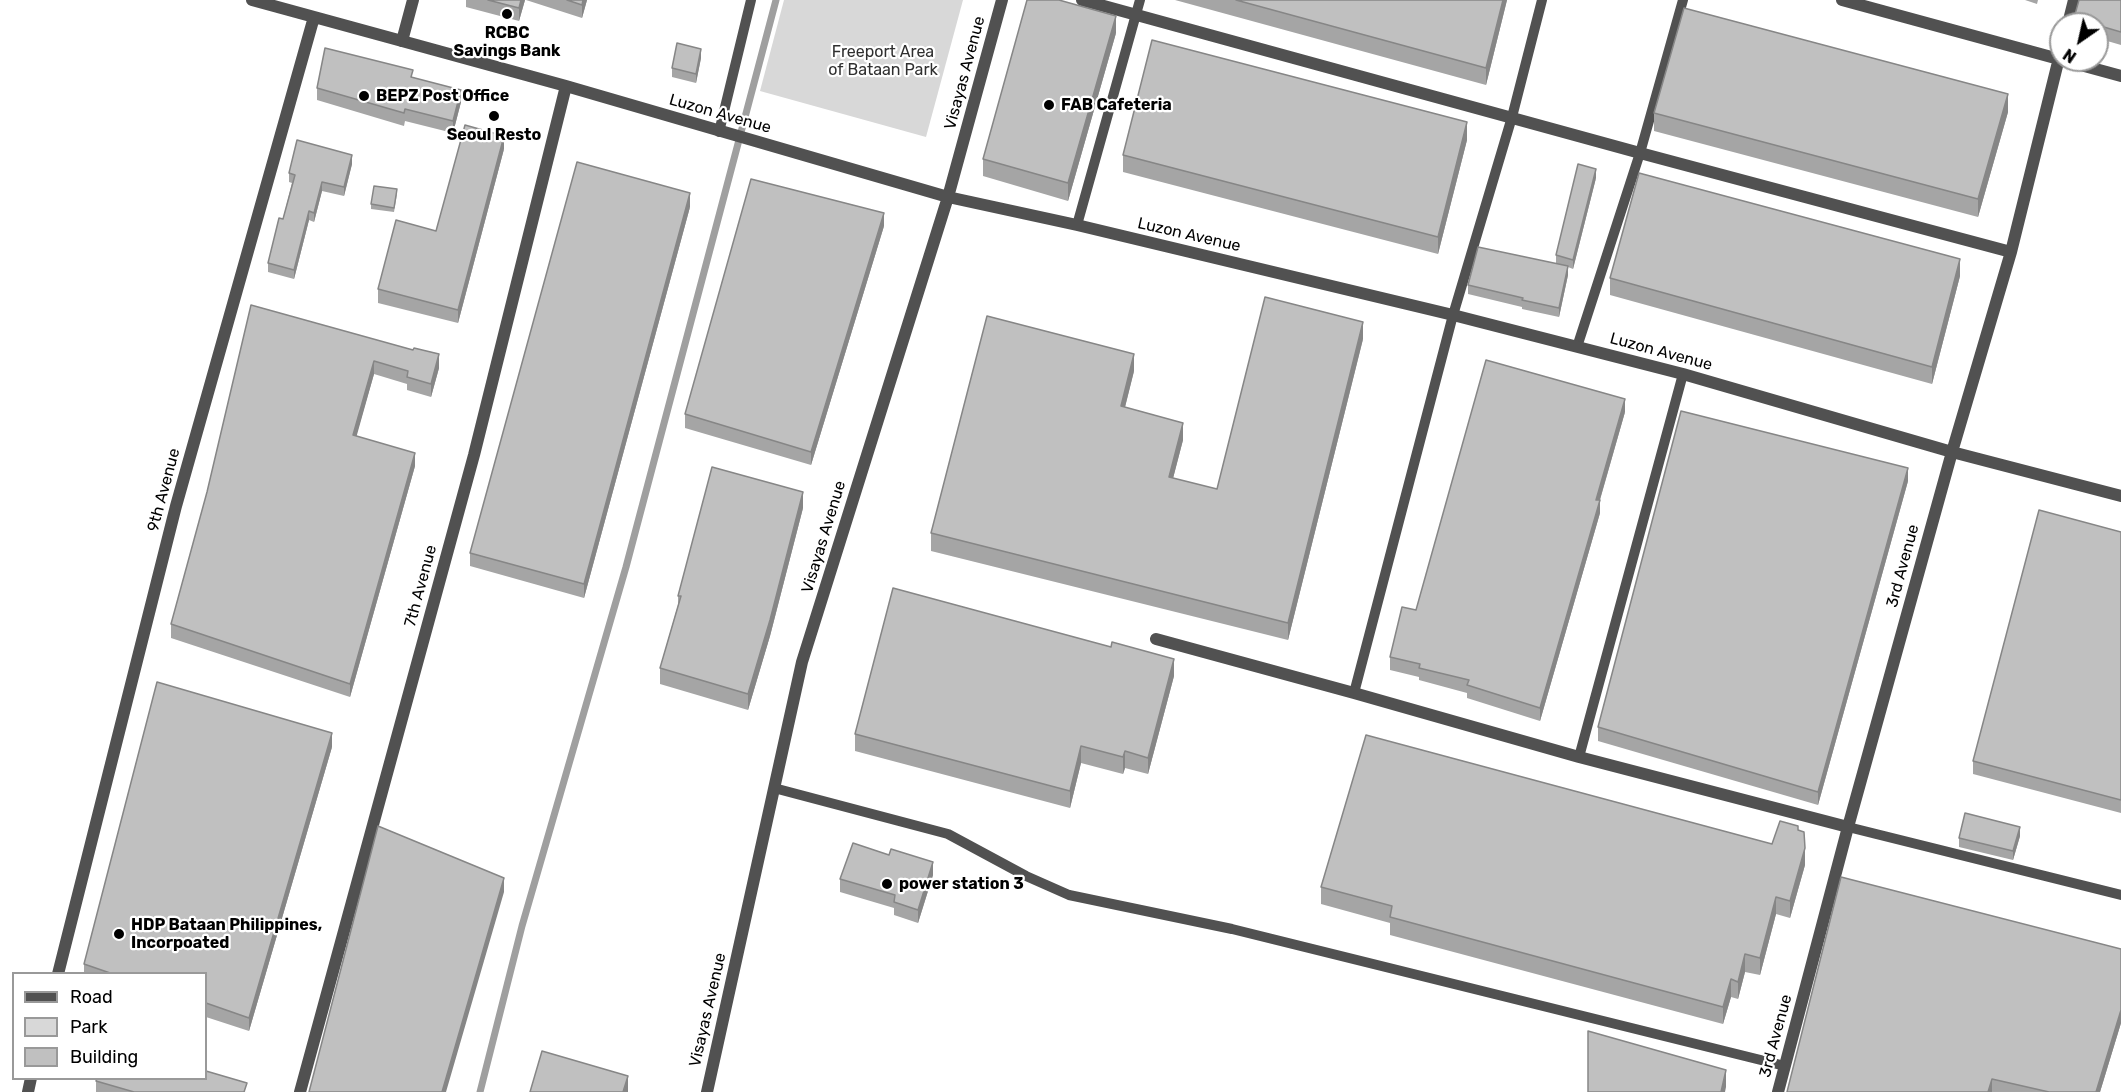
<!DOCTYPE html>
<html>
<head>
<meta charset="utf-8">
<style>
  body { margin:0 }
  #map { position:relative; width:2121px; height:1092px; overflow:hidden; background:#fff; font-family:Rubik,sans-serif }
  canvas { display:block }
  .legend { position:absolute; left:12px; top:972px; width:195px; height:108px; box-sizing:border-box; background:#fff; border:2px solid #999; margin:0; padding:8px 10px; list-style:none; font-size:18px; color:#000 }
  .legend li { display:flex; align-items:center; gap:12px; height:30px }
  .legend b { width:30px; border:2px solid #999 }
  .north { position:absolute; left:2049px; top:12px; width:60px; height:60px; box-sizing:border-box; background:#fff; border:2px solid #999; border-radius:50%; rotate:214deg; font-size:16px; font-weight:700; line-height:24px; text-align:center; color:#000 }
  .north::after { content:''; display:block; margin:auto; width:21px; height:27px; background:#000; clip-path:polygon(50% 0,100% 100%,50% 72%,0 100%) }
</style>
</head>
<body>
<div id="map">
<canvas width="2121" height="1092"></canvas>
<ul class="legend">
<li><b style="height:8px;background:#515151"></b>Road</li>
<li><b style="height:16px;background:#d8d8d8"></b>Park</li>
<li><b style="height:16px;background:#c0c0c0"></b>Building</li>
</ul>
<div class="north">N</div>
</div>
<script>
const context = document.querySelector('canvas').getContext('2d');
context.lineJoin = 'round';
function fillPath(path, color) { context.fillStyle = color; context.fill(path, 'evenodd'); }
function trace(path, color, width, dash) { context.strokeStyle = color; context.lineWidth = width; context.lineCap = dash ? 'butt' : 'round'; context.setLineDash(dash || []); context.stroke(path); }
function write(font, color, halo, rows, align = 'center') {
  context.font = font + ' Rubik,sans-serif'; context.lineWidth = 4.5; context.setLineDash([]); context.textBaseline = 'middle'; context.strokeStyle = halo; context.fillStyle = color; for (const [text, x, y, turn = 0] of rows) {
    context.save(); context.translate(x, y); context.rotate((+turn || 0) * Math.PI / 180); context.textAlign = isNaN(turn) ? turn : align; if (halo) context.strokeText(text, 0, 0); context.fillText(text, 0, 0); context.restore();
  }
}
fillPath(new Path2D(`
  M 784,0 L 963,0 L 926,137 L 760,91 Z`), '#d8d8d8');
trace(new Path2D(`
  M 480,1092 L 522,926 L 626,567 L 776,0`), '#9f9f9f', 7);
trace(new Path2D(`
  M 719,132 L 751,0
  M 1077,225 L 1140,0
  M 1577,347 L 1640,153 L 1683,0
  M 1354,693 L 1453,315 L 1512,117 L 1542,0
  M 1579,757 L 1683,374
  M 774,788 L 948,834 L 1026,876 L 1069,895 L 1232,929 L 1785,1066
  M 1848,827 L 2121,895`), '#515151', 10);
trace(new Path2D(`
  M 1082,0 L 1640,153 L 2011,252
  M 1842,0 L 2121,76
  M 2068,24 L 2074,0
  M 402,41 L 566,86 L 948,197 L 1077,225 L 1453,315 L 1683,374 L 1952,452 L 2121,496
  M 1156,639 L 1354,693 L 1579,757 L 1848,827
  M 300,1092 L 474,455 L 566,86
  M 707,1092 L 802,662 L 948,197 L 1002,0
  M 1778,1092 L 1848,827 L 1952,452 L 2011,252 L 2061,50`), '#515151', 12);
trace(new Path2D(`
  M 252,0 L 402,41 L 413,0
  M 58,974 L 176,506 L 314,17
  M 28,1092 L 31,1078`), '#515151', 12);
fillPath(new Path2D(`
  M 466,0 L 525,0 L 519,21 L 466,7 Z
  M 526,0 L 587,0 L 582,18 Z
  M 1175,0 L 1507,0 L 1486,85 Z
  M 2025,0 L 2038,0 L 2037,4 Z
  M 2121,0 L 2121,45 L 2097,38 L 2097,24 L 2074,24 L 2074,18 Z
  M 1116,33 L 1068,201 L 983,176 L 983,159 Z
  M 701,58 L 696,83 L 672,77 L 672,68 Z
  M 413,78 L 461,102 L 453,133 L 405,121 L 404,126 L 317,100 L 317,88 Z
  M 2008,112 L 1978,217 L 1654,131 L 1654,113 Z
  M 1467,140 L 1438,254 L 1123,172 L 1123,155 Z
  M 504,149 L 458,323 L 378,303 L 378,289 L 436,231 Z
  M 352,164 L 344,196 L 322,191 L 314,222 L 309,220 L 294,279 L 268,272 L 268,263 L 283,219 L 292,183 L 289,182 L 289,173 Z
  M 1596,178 L 1573,269 L 1568,267 L 1568,275 L 1559,317 L 1522,309 L 1522,307 L 1468,294 L 1468,285 L 1556,263 L 1556,255 Z
  M 397,194 L 394,212 L 371,209 L 371,204 Z
  M 690,207 L 584,598 L 470,566 L 470,553 Z
  M 884,226 L 811,465 L 685,428 L 685,414 Z
  M 1960,276 L 1932,384 L 1610,295 L 1610,278 Z
  M 251,305 L 439,368 L 431,397 L 407,390 L 407,384 L 374,374 L 356,436 L 415,466 L 350,697 L 171,638 L 171,624 L 207,492 Z
  M 1363,339 L 1288,640 L 931,551 L 931,533 L 1134,371 L 1125,407 L 1183,440 L 1173,478 L 1217,489 Z
  M 1625,412 L 1600,500 L 1600,513 L 1540,721 L 1467,698 L 1467,693 L 1419,680 L 1419,677 L 1390,670 L 1390,657 L 1416,610 Z
  M 1908,481 L 1818,805 L 1598,741 L 1598,727 Z
  M 803,508 L 770,636 L 748,710 L 660,684 L 660,668 L 678,605 L 678,596 Z
  M 2121,532 L 2121,813 L 1973,774 L 1973,761 Z
  M 1174,676 L 1148,774 L 1125,768 L 1123,774 L 1081,763 L 1070,808 L 855,751 L 855,734 Z
  M 332,747 L 249,1031 L 206,1017 L 206,974 L 84,974 L 84,964 Z
  M 1798,830 L 1805,865 L 1790,918 L 1776,914 L 1760,975 L 1745,972 L 1738,999 L 1731,997 L 1723,1024 L 1390,935 L 1390,923 L 1321,904 L 1321,887 L 1772,844 Z
  M 2020,836 L 2013,860 L 1959,847 L 1959,838 Z
  M 889,855 L 933,875 L 918,923 L 894,915 L 894,908 L 840,892 L 840,879 Z
  M 2121,949 L 2121,1023 L 2100,1092 L 1787,1092 Z
  M 96,1081 L 247,1092 L 96,1092 Z`), '#a5a5a5');
fillPath(new Path2D(`
  M 521,0 L 525,0 L 519,21 L 519,8 Z
  M 583,0 L 587,0 L 582,18 L 582,5 Z
  M 1503,0 L 1507,0 L 1486,85 L 1486,68 Z
  M 1116,16 L 1116,33 L 1068,201 L 1068,183 Z
  M 701,49 L 701,58 L 696,83 L 696,74 Z
  M 461,90 L 461,102 L 453,133 L 453,121 Z
  M 2008,94 L 2008,112 L 1978,217 L 1978,199 Z
  M 1467,122 L 1467,140 L 1438,254 L 1438,237 Z
  M 504,136 L 504,149 L 458,323 L 458,310 Z
  M 352,155 L 352,164 L 344,196 L 344,187 Z
  M 1596,169 L 1596,178 L 1573,269 L 1573,260 Z
  M 322,182 L 322,191 L 314,222 L 314,213 Z
  M 690,193 L 690,207 L 584,598 L 584,584 Z
  M 309,211 L 309,220 L 294,279 L 294,270 Z
  M 884,213 L 884,226 L 811,465 L 811,452 Z
  M 1960,259 L 1960,276 L 1932,384 L 1932,367 Z
  M 1568,266 L 1568,275 L 1559,317 L 1559,308 Z
  M 1363,322 L 1363,339 L 1288,640 L 1288,623 Z
  M 439,354 L 439,368 L 431,397 L 431,384 Z
  M 1134,354 L 1134,371 L 1121,423 L 1121,406 Z
  M 374,361 L 374,374 L 353,449 L 353,435 Z
  M 1625,399 L 1625,412 L 1596,513 L 1596,500 Z
  M 1183,423 L 1183,440 L 1169,494 L 1169,477 Z
  M 415,453 L 415,466 L 350,697 L 350,684 Z
  M 1908,468 L 1908,481 L 1818,805 L 1818,792 Z
  M 803,492 L 803,508 L 770,636 L 748,710 L 748,694 Z
  M 1600,500 L 1600,513 L 1540,721 L 1540,708 Z
  M 1174,659 L 1174,676 L 1148,774 L 1148,758 Z
  M 332,733 L 332,747 L 249,1031 L 249,1018 Z
  M 1081,746 L 1081,763 L 1070,808 L 1070,791 Z
  M 1125,751 L 1125,768 L 1123,774 L 1123,757 Z
  M 2020,827 L 2020,836 L 2013,860 L 2013,851 Z
  M 1805,848 L 1805,865 L 1790,918 L 1790,901 Z
  M 933,862 L 933,875 L 918,923 L 918,910 Z
  M 504,878 L 504,892 L 446,1092 L 442,1092 Z
  M 1776,897 L 1776,914 L 1760,975 L 1760,958 Z
  M 1745,954 L 1745,972 L 1738,999 L 1738,982 Z
  M 1731,979 L 1731,997 L 1723,1024 L 1723,1007 Z
  M 2121,1010 L 2121,1023 L 2100,1092 L 2096,1092 Z
  M 1726,1070 L 1726,1087 L 1725,1092 L 1721,1092 Z
  M 628,1076 L 628,1092 L 623,1092 Z
  M 1992,1079 L 1992,1092 L 1988,1092 Z`), '#868686');
const building = new Path2D(`
  M 488,0 L 521,0 L 519,8 Z
  M 567,0 L 583,0 L 582,5 Z
  M 1027,0 L 1059,0 L 1116,16 L 1068,183 L 983,159 Z
  M 1236,0 L 1503,0 L 1486,68 Z
  M 2079,0 L 2121,0 L 2121,32 L 2097,25 L 2097,24 L 2094,24 L 2074,18 Z
  M 1684,8 L 2008,94 L 1978,199 L 1654,113 Z
  M 1152,40 L 1467,122 L 1438,237 L 1123,155 Z
  M 677,43 L 701,49 L 696,74 L 672,68 Z
  M 325,48 L 413,70 L 411,77 L 461,90 L 453,121 L 405,109 L 404,113 L 317,88 Z
  M 465,125 L 504,136 L 458,310 L 378,289 L 396,220 L 436,231 Z
  M 297,140 L 352,155 L 344,187 L 322,182 L 314,213 L 309,211 L 294,270 L 268,263 L 279,218 L 283,219 L 295,175 L 289,173 Z
  M 577,162 L 690,193 L 584,584 L 470,553 Z
  M 1578,164 L 1596,169 L 1573,260 L 1556,255 Z
  M 1639,173 L 1960,259 L 1932,367 L 1610,278 Z
  M 751,179 L 884,213 L 811,452 L 685,414 Z
  M 374,186 L 397,189 L 394,208 L 371,204 Z
  M 1478,247 L 1568,266 L 1559,308 L 1522,300 L 1523,298 L 1468,285 Z
  M 1265,297 L 1363,322 L 1288,623 L 931,533 L 987,316 L 1134,354 L 1121,406 L 1183,423 L 1169,477 L 1217,489 Z
  M 251,305 L 413,350 L 414,348 L 439,354 L 431,384 L 407,377 L 408,371 L 374,361 L 353,435 L 415,453 L 350,684 L 171,624 L 207,492 Z
  M 1486,360 L 1625,399 L 1596,500 L 1600,500 L 1540,708 L 1467,685 L 1469,680 L 1419,668 L 1420,664 L 1390,657 L 1402,607 L 1416,610 Z
  M 1681,411 L 1908,468 L 1818,792 L 1598,727 Z
  M 712,467 L 803,492 L 770,620 L 748,694 L 660,668 L 681,596 L 678,596 Z
  M 2039,510 L 2121,532 L 2121,800 L 1973,761 Z
  M 893,588 L 1111,647 L 1112,642 L 1174,659 L 1148,758 L 1125,751 L 1123,757 L 1081,746 L 1070,791 L 855,734 Z
  M 157,682 L 332,733 L 249,1018 L 206,1003 L 206,974 L 113,974 L 84,964 Z
  M 1366,735 L 1772,844 L 1780,821 L 1798,826 L 1798,830 L 1804,832 L 1805,848 L 1790,901 L 1776,897 L 1760,958 L 1745,954 L 1738,982 L 1731,979 L 1723,1007 L 1390,917 L 1392,906 L 1321,887 Z
  M 1965,813 L 2020,827 L 2013,851 L 1959,838 Z
  M 378,826 L 504,878 L 442,1092 L 309,1092 Z
  M 853,843 L 889,855 L 891,849 L 933,862 L 918,910 L 894,902 L 895,895 L 840,879 Z
  M 1841,877 L 2121,949 L 2121,1010 L 2096,1092 L 2049,1092 L 1992,1079 L 1988,1092 L 1787,1092 Z
  M 1588,1031 L 1726,1070 L 1721,1092 L 1588,1092 Z
  M 542,1051 L 628,1076 L 623,1092 L 530,1092 Z
  M 206,1071 L 247,1083 L 244,1092 L 134,1092 L 96,1081 L 97,1078 L 206,1078 Z`);
fillPath(building, '#c0c0c0');
trace(building, '#868686', 1.5);
for (const [x, y, r, color] of [
  [507,14,6,"#000"],
  [364,96,6,"#000"],
  [1049,105,6,"#000"],
  [494,116,6,"#000"],
  [887,884,6,"#000"],
  [119,934,6,"#000"]
]) { const dot = new Path2D(); dot.arc(x, y, r, 0, 2 * Math.PI); context.fillStyle = color; context.fill(dot); trace(dot, '#fff', 2); }
write('bold 16px', '#000', '#fff', [
  ["RCBC",507,33,"center"],
  ["Savings Bank",507,51,"center"],
  ["BEPZ Post Office",376,96],
  ["FAB Cafeteria",1061,105],
  ["Seoul Resto",494,135,"center"],
  ["power station 3",899,884],
  ["HDP Bataan Philippines,",131,925],
  ["Incorpoated",131,943]
], 'left');
write('16px', '#2f2f2f', '#fff', [
  ["Freeport Area",883,52],
  ["of Bataan Park",883,70]
]);
write('16px', '#000', '#fff', [
  ["Visayas Avenue",965,73,-75],
  ["Luzon Avenue",720,114,16],
  ["Luzon Avenue",1189,235,13],
  ["Luzon Avenue",1661,352,15],
  ["9th Avenue",164,490,-75],
  ["Visayas Avenue",824,537,-73],
  ["3rd Avenue",1903,566,-75],
  ["7th Avenue",421,586,-75],
  ["Visayas Avenue",708,1010,-77],
  ["3rd Avenue",1776,1036,-75]
]);
</script>
</body>
</html>
